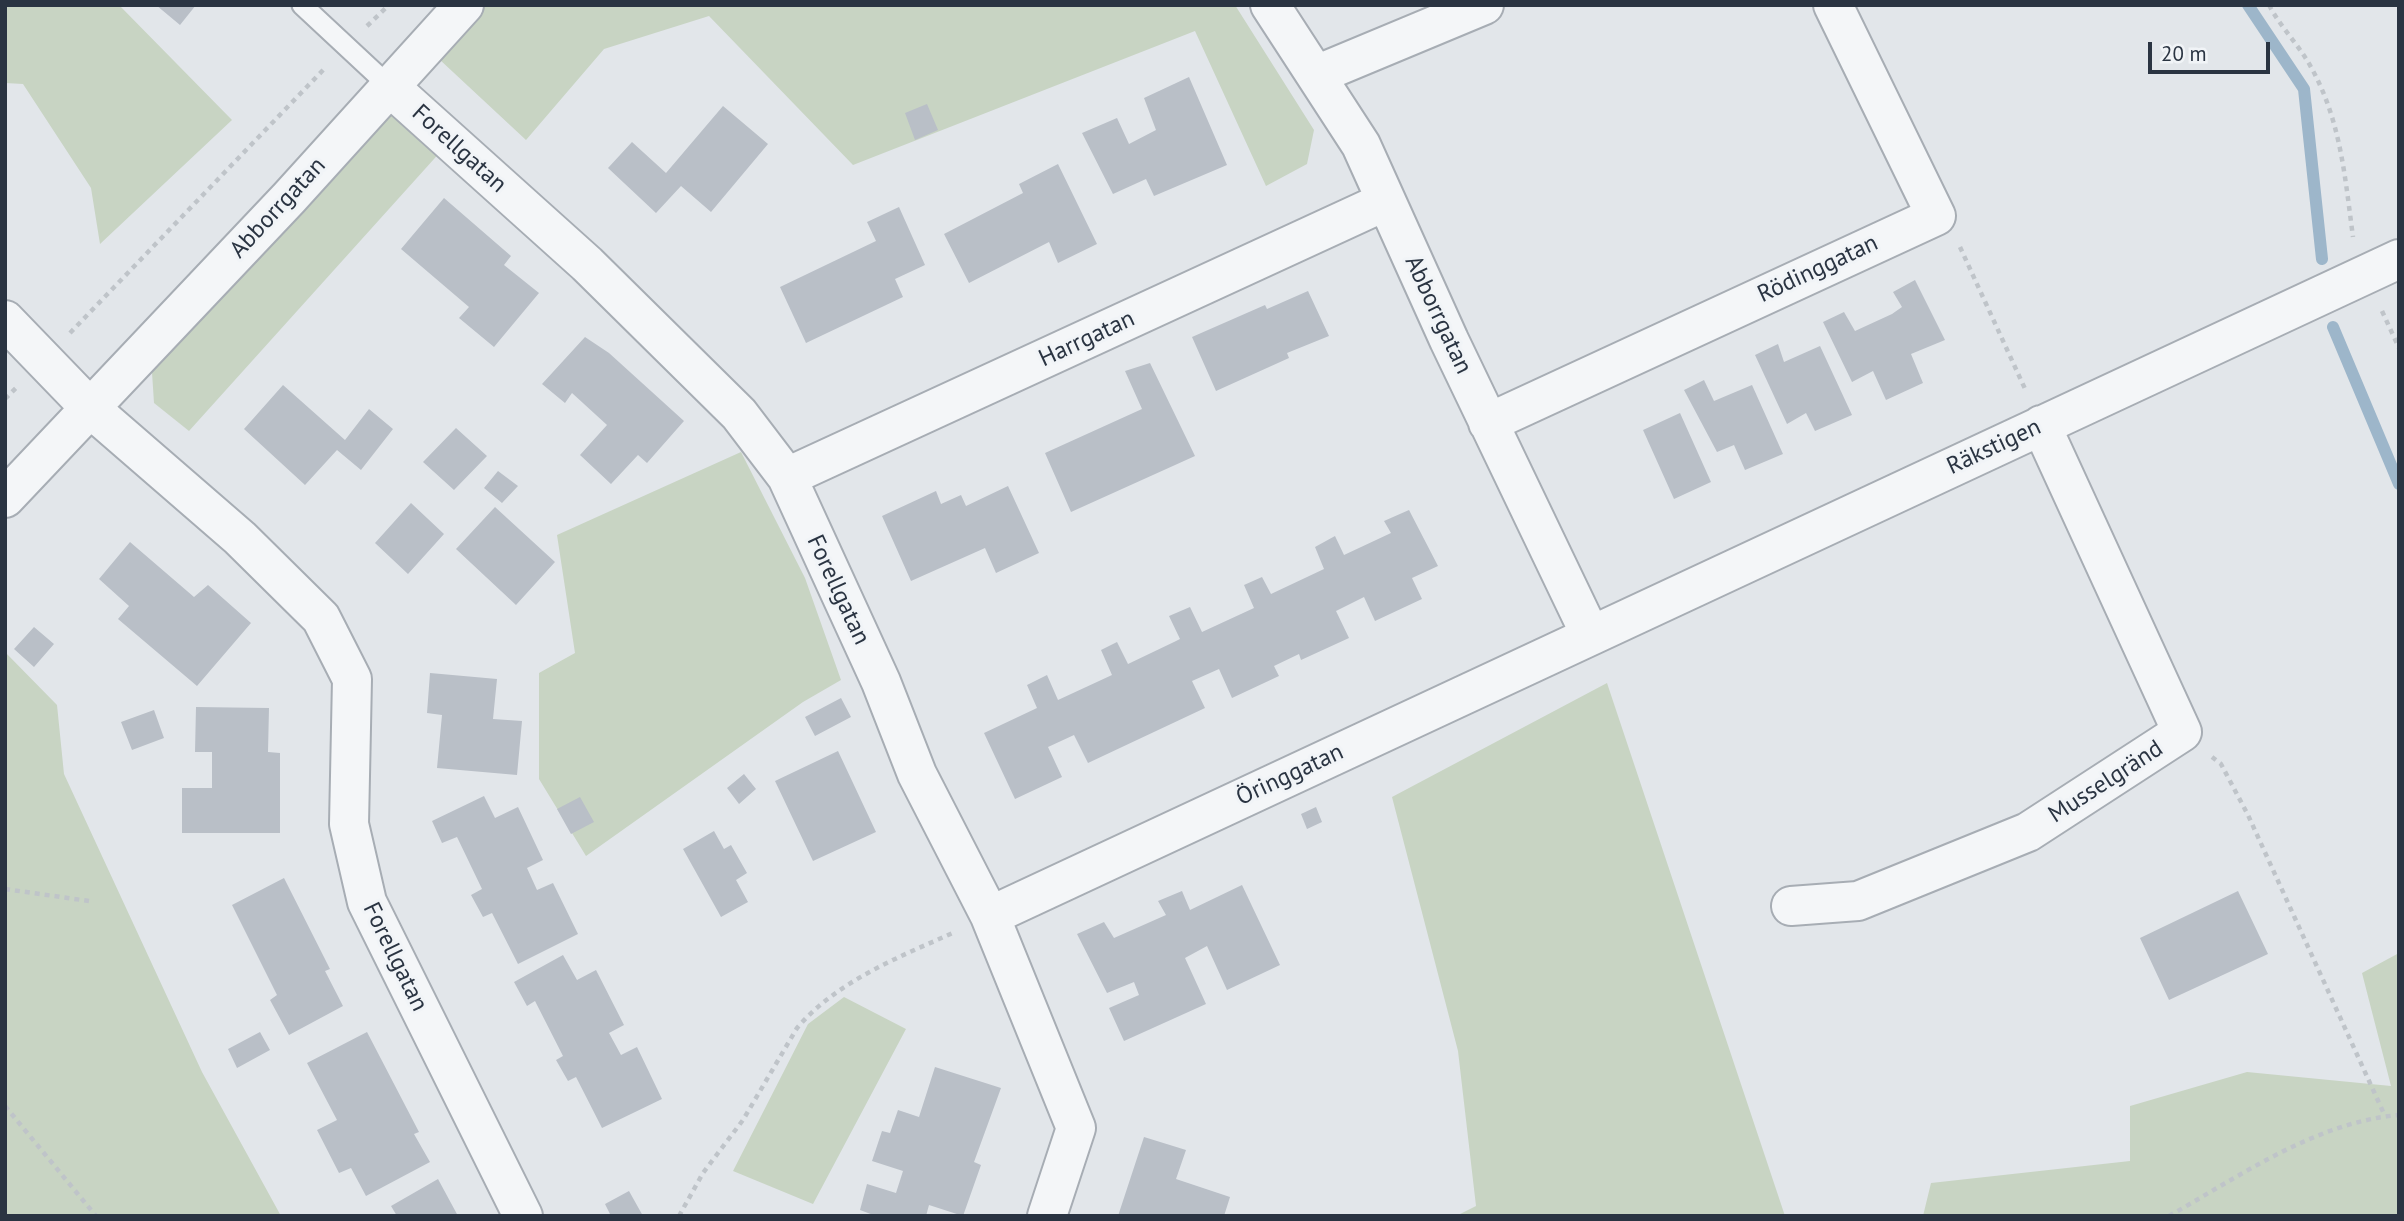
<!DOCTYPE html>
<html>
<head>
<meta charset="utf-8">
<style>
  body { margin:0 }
  #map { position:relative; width:2404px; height:1221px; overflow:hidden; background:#e2e6ea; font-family:"PT Sans",sans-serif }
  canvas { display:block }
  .frame { position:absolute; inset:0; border:7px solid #2a3442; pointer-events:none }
  .scale { position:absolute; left:2148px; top:42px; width:122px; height:32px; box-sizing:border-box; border:4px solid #2a3442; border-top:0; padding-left:9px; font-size:21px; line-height:24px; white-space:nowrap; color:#2a3442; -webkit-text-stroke:5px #f1f4f7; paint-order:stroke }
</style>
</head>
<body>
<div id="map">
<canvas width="2404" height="1221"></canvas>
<div class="frame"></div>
<div class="scale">20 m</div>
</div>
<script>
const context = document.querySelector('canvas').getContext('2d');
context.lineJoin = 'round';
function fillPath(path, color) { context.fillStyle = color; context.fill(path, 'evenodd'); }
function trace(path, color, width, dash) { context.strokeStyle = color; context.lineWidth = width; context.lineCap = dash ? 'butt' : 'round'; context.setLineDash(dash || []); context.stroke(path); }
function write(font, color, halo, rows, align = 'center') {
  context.font = font + ' "PT Sans",sans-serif'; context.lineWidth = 6; context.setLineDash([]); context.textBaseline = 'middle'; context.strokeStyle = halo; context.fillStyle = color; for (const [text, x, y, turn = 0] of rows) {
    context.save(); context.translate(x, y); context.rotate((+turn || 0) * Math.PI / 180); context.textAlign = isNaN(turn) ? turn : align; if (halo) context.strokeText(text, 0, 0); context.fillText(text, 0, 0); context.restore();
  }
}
fillPath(new Path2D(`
  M 5,5 L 119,5 L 232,120 L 100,244 L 91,188 L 23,84 L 5,83 Z
  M 482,5 L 1235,5 L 1314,130 L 1307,164 L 1266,186 L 1195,31 L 853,165 L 709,16 L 604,49 L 526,140 L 439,59 Z
  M 382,111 L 407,115 L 443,149 L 189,431 L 154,403 L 151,357 Z
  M 741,452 L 805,578 L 841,680 L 803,702 L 586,856 L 539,779 L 539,673 L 575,653 L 557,535 Z
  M 5,652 L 57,705 L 64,774 L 202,1072 L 281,1216 L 5,1216 Z
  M 1607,683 L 1785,1216 L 1456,1216 L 1476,1206 L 1458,1051 L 1392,797 Z
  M 2399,953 L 2399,1216 L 1923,1216 L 1931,1183 L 2130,1161 L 2130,1106 L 2247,1072 L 2391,1086 L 2362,973 Z
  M 844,997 L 906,1029 L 813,1204 L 733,1171 L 808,1024 Z`), '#c8d4c3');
trace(new Path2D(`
  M 2248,5 L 2304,89 L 2322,259
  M 2333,327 L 2399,484`), '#9db6ca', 12);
fillPath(new Path2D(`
  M 156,5 L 196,5 L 180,25 Z
  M 1189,77 L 1227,165 L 1154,196 L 1146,179 L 1113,194 L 1082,133 L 1117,118 L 1129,144 L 1156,130 L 1144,98 Z
  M 927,104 L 938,130 L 915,140 L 905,113 Z
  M 723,106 L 768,144 L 711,212 L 681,186 L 656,213 L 608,168 L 632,142 L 666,173 Z
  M 1058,164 L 1097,244 L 1058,263 L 1049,242 L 969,283 L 944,234 L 1023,193 L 1019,184 Z
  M 444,198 L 511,256 L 504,265 L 539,293 L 494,347 L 459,318 L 469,307 L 401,249 Z
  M 899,207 L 925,265 L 895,279 L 903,297 L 806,343 L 780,287 L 876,241 L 867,222 Z
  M 1915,280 L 1945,340 L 1911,354 L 1923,383 L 1886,400 L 1873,371 L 1852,382 L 1823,322 L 1844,312 L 1855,331 L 1892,314 L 1902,307 L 1893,292 Z
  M 1308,291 L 1329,336 L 1287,353 L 1289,358 L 1216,391 L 1192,337 L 1265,305 L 1267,309 Z
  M 585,337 L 609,353 L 684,421 L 647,463 L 638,455 L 611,484 L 580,455 L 607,425 L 572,393 L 565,403 L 542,384 Z
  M 1778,344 L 1784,362 L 1820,346 L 1852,415 L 1815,431 L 1806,413 L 1787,424 L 1755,355 Z
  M 1150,363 L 1195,456 L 1071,512 L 1045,453 L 1142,409 L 1125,371 Z
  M 1704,380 L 1714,401 L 1752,385 L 1783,454 L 1745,470 L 1734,445 L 1717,452 L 1684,390 Z
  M 283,385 L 345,440 L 369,409 L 393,429 L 361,470 L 337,450 L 305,485 L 244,429 Z
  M 1680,413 L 1711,482 L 1674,499 L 1643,430 Z
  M 456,428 L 487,456 L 454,490 L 423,462 Z
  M 498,471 L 518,486 L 502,503 L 484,488 Z
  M 1008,486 L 1039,553 L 996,573 L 985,548 L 911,581 L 882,516 L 936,491 L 941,504 L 961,495 L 966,506 Z
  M 411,503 L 444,534 L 408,574 L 375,543 Z
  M 495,507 L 555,562 L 516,605 L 456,549 Z
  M 1409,510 L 1438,566 L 1412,578 L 1422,599 L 1375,621 L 1364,597 L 1336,611 L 1349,638 L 1301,660 L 1299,654 L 1274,666 L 1279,676 L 1232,698 L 1219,669 L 1192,681 L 1205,708 L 1088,763 L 1074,735 L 1048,747 L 1062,777 L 1015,799 L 984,733 L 1037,708 L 1027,685 L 1047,675 L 1058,700 L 1112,675 L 1101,650 L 1117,642 L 1128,664 L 1174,642 L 1180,639 L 1169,616 L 1190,607 L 1202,632 L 1254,608 L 1244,585 L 1262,577 L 1271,594 L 1324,569 L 1315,547 L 1335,536 L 1344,555 L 1391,533 L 1384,521 Z
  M 130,542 L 194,597 L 208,585 L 251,623 L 197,686 L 118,619 L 129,606 L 99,579 Z
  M 34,627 L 54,644 L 34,667 L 14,649 Z
  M 430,673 L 497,679 L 493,719 L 522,721 L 517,775 L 437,768 L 442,715 L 427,713 Z
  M 841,698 L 851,717 L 815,736 L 805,717 Z
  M 196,707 L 269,708 L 268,752 L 280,753 L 280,833 L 182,833 L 182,788 L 212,788 L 212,752 L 195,752 Z
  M 154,710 L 164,738 L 132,750 L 121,722 Z
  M 838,751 L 876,832 L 813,861 L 775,781 Z
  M 744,774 L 756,789 L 739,804 L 727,788 Z
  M 484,796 L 495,818 L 518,807 L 543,860 L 527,868 L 537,890 L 553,883 L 578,934 L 518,964 L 492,913 L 483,917 L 471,895 L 482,889 L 457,837 L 442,843 L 432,821 Z
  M 580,797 L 594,822 L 571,834 L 557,809 Z
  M 1316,807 L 1322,822 L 1307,829 L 1301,814 Z
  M 714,831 L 724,849 L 731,845 L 747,873 L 736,880 L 748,902 L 721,917 L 683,849 Z
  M 284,878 L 330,969 L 325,971 L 343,1006 L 289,1035 L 270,1000 L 277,995 L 232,905 Z
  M 1242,885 L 1280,965 L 1227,990 L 1207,946 L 1185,958 L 1206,1004 L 1124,1041 L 1109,1008 L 1139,995 L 1134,982 L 1107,993 L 1077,934 L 1104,922 L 1114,938 L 1166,915 L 1158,901 L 1182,891 L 1190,910 Z
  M 2238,891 L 2268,954 L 2169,1000 L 2140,938 Z
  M 563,955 L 577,980 L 596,970 L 624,1025 L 609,1033 L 621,1055 L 637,1047 L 662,1099 L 602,1128 L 576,1077 L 568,1081 L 556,1060 L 563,1056 L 535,1001 L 527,1006 L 514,982 Z
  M 260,1032 L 270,1050 L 237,1068 L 228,1049 Z
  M 367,1032 L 419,1132 L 414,1134 L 430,1162 L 366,1196 L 351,1168 L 339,1173 L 317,1130 L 337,1120 L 307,1063 Z
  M 935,1067 L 1001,1088 L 974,1162 L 981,1165 L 963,1216 L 929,1205 L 926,1216 L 876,1216 L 860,1210 L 867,1184 L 896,1193 L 903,1171 L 872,1161 L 882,1131 L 890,1133 L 898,1110 L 919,1117 Z
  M 1144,1137 L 1186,1150 L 1176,1179 L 1230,1197 L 1224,1216 L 1118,1216 Z
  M 438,1179 L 458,1216 L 397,1216 L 391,1206 Z
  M 629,1191 L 643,1216 L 611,1216 L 605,1204 Z`), '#b9bfc7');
const lane = new Path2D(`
  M 302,5 L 390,87`);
const street = new Path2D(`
  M 1270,5 L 1361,145 L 1449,340 L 1590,634
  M 1316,75 L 1484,5
  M 390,87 L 587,264 L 739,414 L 787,477 L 881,682 L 917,774 L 990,916 L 1076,1128 L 1047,1216
  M 5,320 L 90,408 L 240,538 L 321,618 L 352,679 L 349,824 L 367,902 L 523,1216
  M 1488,423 L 1936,216 L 1833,5
  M 787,477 L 1386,201
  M 5,498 L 289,198 L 464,5
  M 1791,906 L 1858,901 L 2028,832 L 2182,732 L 2041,425
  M 990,916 L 2399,259`);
trace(lane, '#a7adb4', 23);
trace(street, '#a7adb4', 42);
trace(new Path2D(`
  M 2269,5 C 2281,28 2300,46 2312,69 C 2341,122 2345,178 2353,237
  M 367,26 L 389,5
  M 1960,247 L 2026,391
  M 2382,311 L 2399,348
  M 70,333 L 326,67
  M 5,399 L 17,387
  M 2212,757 L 2221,764 L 2248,815 L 2385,1116
  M 5,889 L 89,901
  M 5,1106 L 96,1216
  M 679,1216 L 703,1173 L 743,1120 L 797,1028 C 837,981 899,957 955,932
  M 2169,1216 C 2240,1176 2316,1122 2399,1115`), '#bfc4c9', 4.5, [5, 5]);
trace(lane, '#f4f6f8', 19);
trace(street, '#f4f6f8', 38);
write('24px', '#2a3442', '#f1f4f7', [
  ["Forellgatan",459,149,42],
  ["Abborrgatan",278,208,-47],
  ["Rödinggatan",1818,269,-25],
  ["Abborrgatan",1438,315,65],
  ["Harrgatan",1087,339,-25],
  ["Räkstigen",1994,447,-25],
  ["Forellgatan",838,590,65],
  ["Öringgatan",1290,775,-25],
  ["Musselgränd",2106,782,-33],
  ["Forellgatan",395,957,64]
]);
</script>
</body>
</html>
